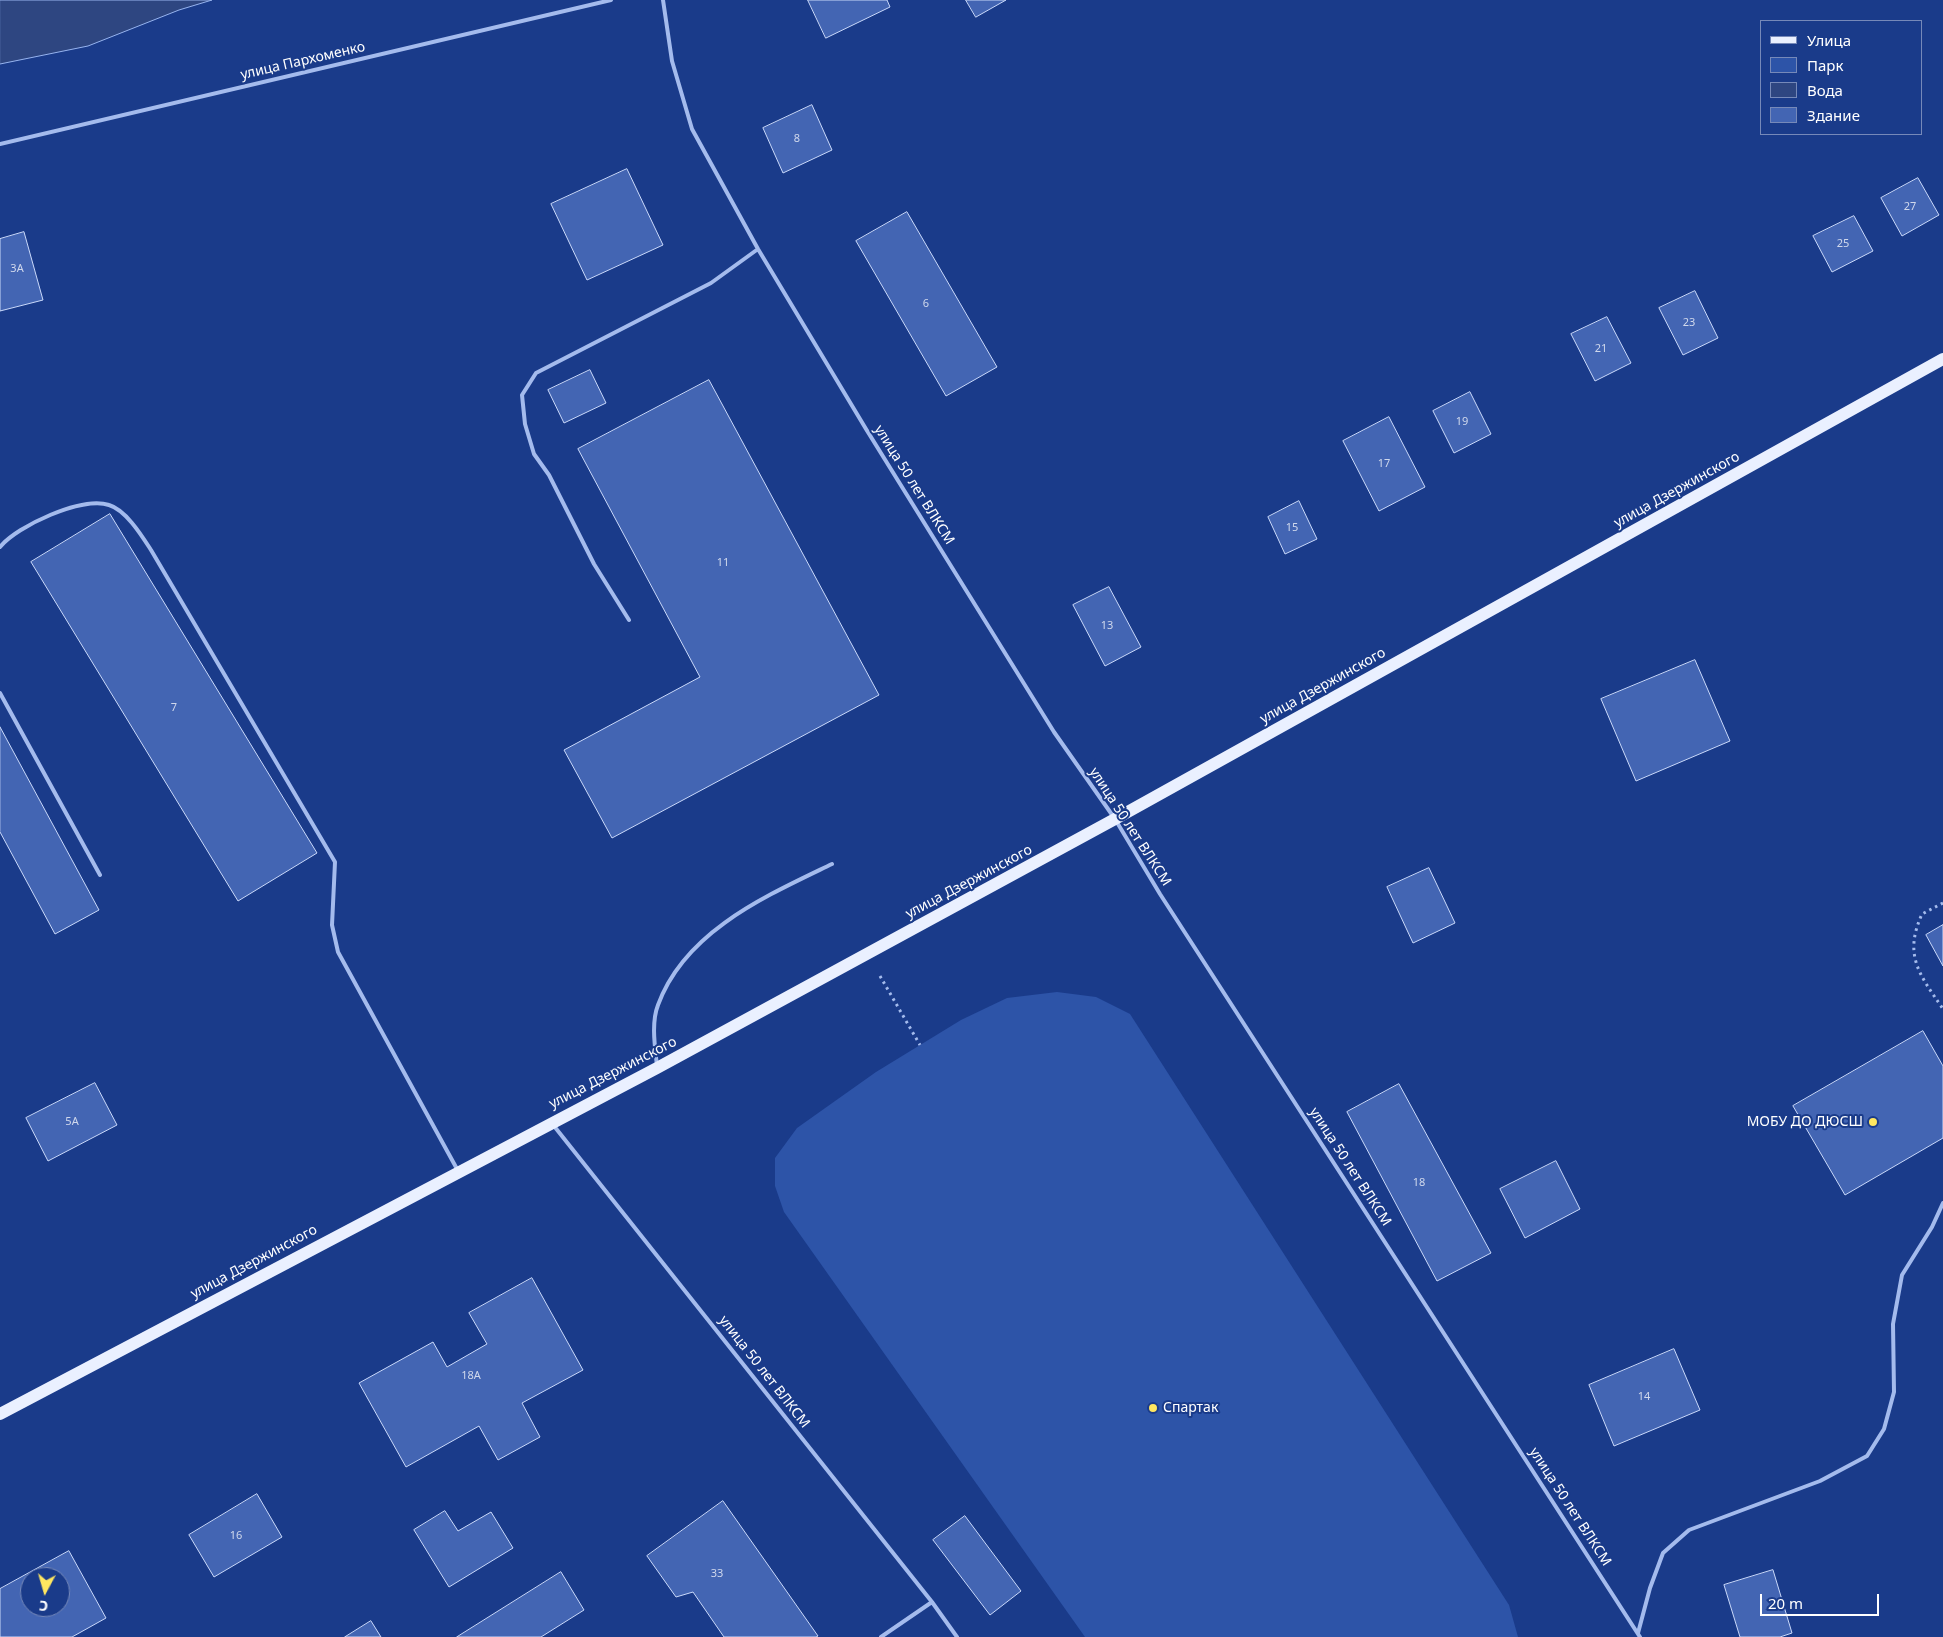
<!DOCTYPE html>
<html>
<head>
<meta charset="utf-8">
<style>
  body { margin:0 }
  #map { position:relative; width:1943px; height:1637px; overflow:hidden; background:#1a3b8a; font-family:"Noto Sans",sans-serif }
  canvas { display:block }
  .legend { position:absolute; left:1760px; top:20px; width:162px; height:115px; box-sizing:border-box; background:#1a3b8a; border:1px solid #7689b9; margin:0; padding:6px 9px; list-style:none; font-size:15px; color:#fff }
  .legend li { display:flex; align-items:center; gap:10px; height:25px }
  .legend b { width:25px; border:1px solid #7689b9 }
  .north { position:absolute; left:20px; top:1567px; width:50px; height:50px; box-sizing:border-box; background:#1a3b8a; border:1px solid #7689b9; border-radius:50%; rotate:186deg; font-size:14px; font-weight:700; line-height:20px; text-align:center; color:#fff }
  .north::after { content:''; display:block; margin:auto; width:18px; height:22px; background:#ffe760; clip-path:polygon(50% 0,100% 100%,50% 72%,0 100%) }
  .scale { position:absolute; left:1760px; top:1594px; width:119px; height:22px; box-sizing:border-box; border:2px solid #fff; border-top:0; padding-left:6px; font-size:15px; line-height:18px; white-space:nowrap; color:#fff; -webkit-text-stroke:4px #1a3b8a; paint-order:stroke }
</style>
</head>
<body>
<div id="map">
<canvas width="1943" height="1637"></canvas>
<ul class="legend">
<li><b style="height:6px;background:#eaf0ff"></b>Улица</li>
<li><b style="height:14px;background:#2d54a8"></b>Парк</li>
<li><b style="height:14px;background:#2e4681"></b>Вода</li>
<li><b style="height:14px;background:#4365b3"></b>Здание</li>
</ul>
<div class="north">С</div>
<div class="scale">20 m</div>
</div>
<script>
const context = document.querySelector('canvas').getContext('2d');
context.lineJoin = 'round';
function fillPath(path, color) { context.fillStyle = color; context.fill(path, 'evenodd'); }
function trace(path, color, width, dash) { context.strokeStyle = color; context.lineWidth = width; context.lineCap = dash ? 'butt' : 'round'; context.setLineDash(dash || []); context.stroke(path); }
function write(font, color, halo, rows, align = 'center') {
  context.font = font + ' "Noto Sans",sans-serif'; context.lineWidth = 4; context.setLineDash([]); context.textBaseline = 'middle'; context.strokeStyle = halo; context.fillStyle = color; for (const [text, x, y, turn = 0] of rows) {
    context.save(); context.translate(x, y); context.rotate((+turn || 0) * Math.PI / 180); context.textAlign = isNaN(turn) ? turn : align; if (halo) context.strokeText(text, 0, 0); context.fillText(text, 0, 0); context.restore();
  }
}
fillPath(new Path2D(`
  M 1057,992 L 1096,997 L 1130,1014 L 1509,1605 L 1518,1637 L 1085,1637 L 784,1212 L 775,1186 L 775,1158 L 797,1128 L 876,1072 L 961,1020 L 1007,998 Z`), '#2d54a8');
const water = new Path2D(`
  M 0,0 L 212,0 L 179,10 L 88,46 L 0,64 Z`);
fillPath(water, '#2e4681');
trace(water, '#97b4ef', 1);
const building = new Path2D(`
  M 808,0 L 887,0 L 890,7 L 826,38 Z
  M 966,0 L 1006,0 L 976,17 Z
  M 812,105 L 832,150 L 783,173 L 763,128 Z
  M 627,169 L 663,245 L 587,280 L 551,204 Z
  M 1918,178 L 1939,215 L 1902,236 L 1881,198 Z
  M 907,212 L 997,367 L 946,396 L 856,241 Z
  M 1854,216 L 1873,251 L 1832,272 L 1813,236 Z
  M 24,232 L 43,300 L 0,311 L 0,239 Z
  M 1695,291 L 1718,338 L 1683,355 L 1659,308 Z
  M 1607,317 L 1631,363 L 1595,381 L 1571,334 Z
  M 590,370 L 606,403 L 564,423 L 548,390 Z
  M 709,380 L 879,695 L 612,838 L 564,750 L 700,677 L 578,449 Z
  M 1470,392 L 1491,434 L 1454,453 L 1433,411 Z
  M 1389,417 L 1425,487 L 1379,511 L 1343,441 Z
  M 1299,501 L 1317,539 L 1285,554 L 1268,517 Z
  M 110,514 L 317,853 L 238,901 L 31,562 Z
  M 1109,587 L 1141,647 L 1105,666 L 1073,605 Z
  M 1695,660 L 1730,741 L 1636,781 L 1601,699 Z
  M 0,727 L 99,910 L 55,934 L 0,832 Z
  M 1429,868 L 1455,923 L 1413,943 L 1387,887 Z
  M 1943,925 L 1943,966 L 1926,935 Z
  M 1923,1031 L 1943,1066 L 1943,1138 L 1845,1195 L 1793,1106 Z
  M 95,1083 L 117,1125 L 48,1161 L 26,1118 Z
  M 1399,1084 L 1491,1253 L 1437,1281 L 1347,1112 Z
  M 1556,1161 L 1580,1209 L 1525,1238 L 1500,1189 Z
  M 532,1278 L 583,1370 L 522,1403 L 540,1437 L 498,1460 L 479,1426 L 406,1467 L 359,1383 L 433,1342 L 447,1367 L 487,1344 L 469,1313 Z
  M 1674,1349 L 1700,1410 L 1614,1446 L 1589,1385 Z
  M 257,1494 L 282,1537 L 214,1577 L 189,1535 Z
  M 723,1501 L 818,1636 L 816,1637 L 724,1637 L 693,1592 L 676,1597 L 647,1556 Z
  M 445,1511 L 458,1531 L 491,1512 L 513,1548 L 449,1587 L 414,1530 Z
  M 965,1516 L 1021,1591 L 990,1615 L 933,1540 Z
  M 69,1551 L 106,1618 L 72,1637 L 0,1637 L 0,1589 ZM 30,1577 L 60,1577 L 60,1607 L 30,1607 Z
  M 1773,1570 L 1792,1633 L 1780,1637 L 1740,1637 L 1724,1585 Z
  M 561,1572 L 584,1610 L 541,1637 L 457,1637 Z
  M 371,1621 L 381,1637 L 345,1637 Z`);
fillPath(building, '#4365b3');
trace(building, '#cad9fa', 1);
trace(new Path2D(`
  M 1943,903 L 1922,914 C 1903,956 1920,975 1943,1009
  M 880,976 L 920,1045`), '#a4bbed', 3, [2.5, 4]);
trace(new Path2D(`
  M 663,0 L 672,61 L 692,129 L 758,249 L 866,429 L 1054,732 L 1115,819 L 1160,894 L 1640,1637
  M 0,144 L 611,0
  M 0,547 C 17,526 82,496 109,505 C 126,510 142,536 151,550 L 335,862 L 332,925 L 338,952 L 457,1169
  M 629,620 L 594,564 L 549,475 L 534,454 L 525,424 L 522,395 L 536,373 L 711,283 L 758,249
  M 0,693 L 100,875
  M 657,1066 C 655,1047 651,1023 658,1005 C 685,931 766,896 832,864
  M 554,1126 L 932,1602 L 957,1637
  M 1638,1633 L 1650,1588 L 1663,1553 L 1689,1530 L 1820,1481 L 1867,1456 L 1884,1429 L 1894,1392 L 1893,1324 L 1902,1275 L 1932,1227 L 1943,1203
  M 881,1637 L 932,1602`), '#a4bbed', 4);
trace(new Path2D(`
  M 0,1414 L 657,1068 L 1115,819 L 1943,359`), '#eaf0ff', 12);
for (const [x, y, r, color] of [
  [1873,1122,5,"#ffe760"],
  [1153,1408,5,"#ffe760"]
]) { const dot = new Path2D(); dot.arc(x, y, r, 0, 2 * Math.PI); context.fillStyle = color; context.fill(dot); trace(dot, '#1a3b8a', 2); }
write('11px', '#d0d8ec', null, [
  ["8",797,139],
  ["27",1910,207],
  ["25",1843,244],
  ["3А",17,269],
  ["6",926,304],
  ["23",1689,323],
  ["21",1601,349],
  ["19",1462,422],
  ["17",1384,464],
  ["15",1292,528],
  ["11",723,563],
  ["13",1107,626],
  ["7",174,708],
  ["5А",72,1122],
  ["18",1419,1183],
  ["18А",471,1376],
  ["14",1644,1397],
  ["16",236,1536],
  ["33",717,1574]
]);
write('14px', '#fff', '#1a3b8a', [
  ["улица Пархоменко",303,61,-13],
  ["улица 50 лет ВЛКСМ",914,485,58],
  ["улица Дзержинского",1677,490,-29],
  ["улица Дзержинского",1323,686,-29],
  ["улица 50 лет ВЛКСМ",1130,827,57],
  ["улица Дзержинского",969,882,-28],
  ["улица Дзержинского",613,1073,-27],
  ["улица 50 лет ВЛКСМ",1350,1167,57],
  ["улица Дзержинского",254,1262,-28],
  ["улица 50 лет ВЛКСМ",764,1372,52],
  ["улица 50 лет ВЛКСМ",1570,1507,57]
]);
write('14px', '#fff', '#1a3b8a', [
  ["МОБУ ДО ДЮСШ",1863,1122],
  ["Спартак",1163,1408,"left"]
], 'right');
</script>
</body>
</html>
